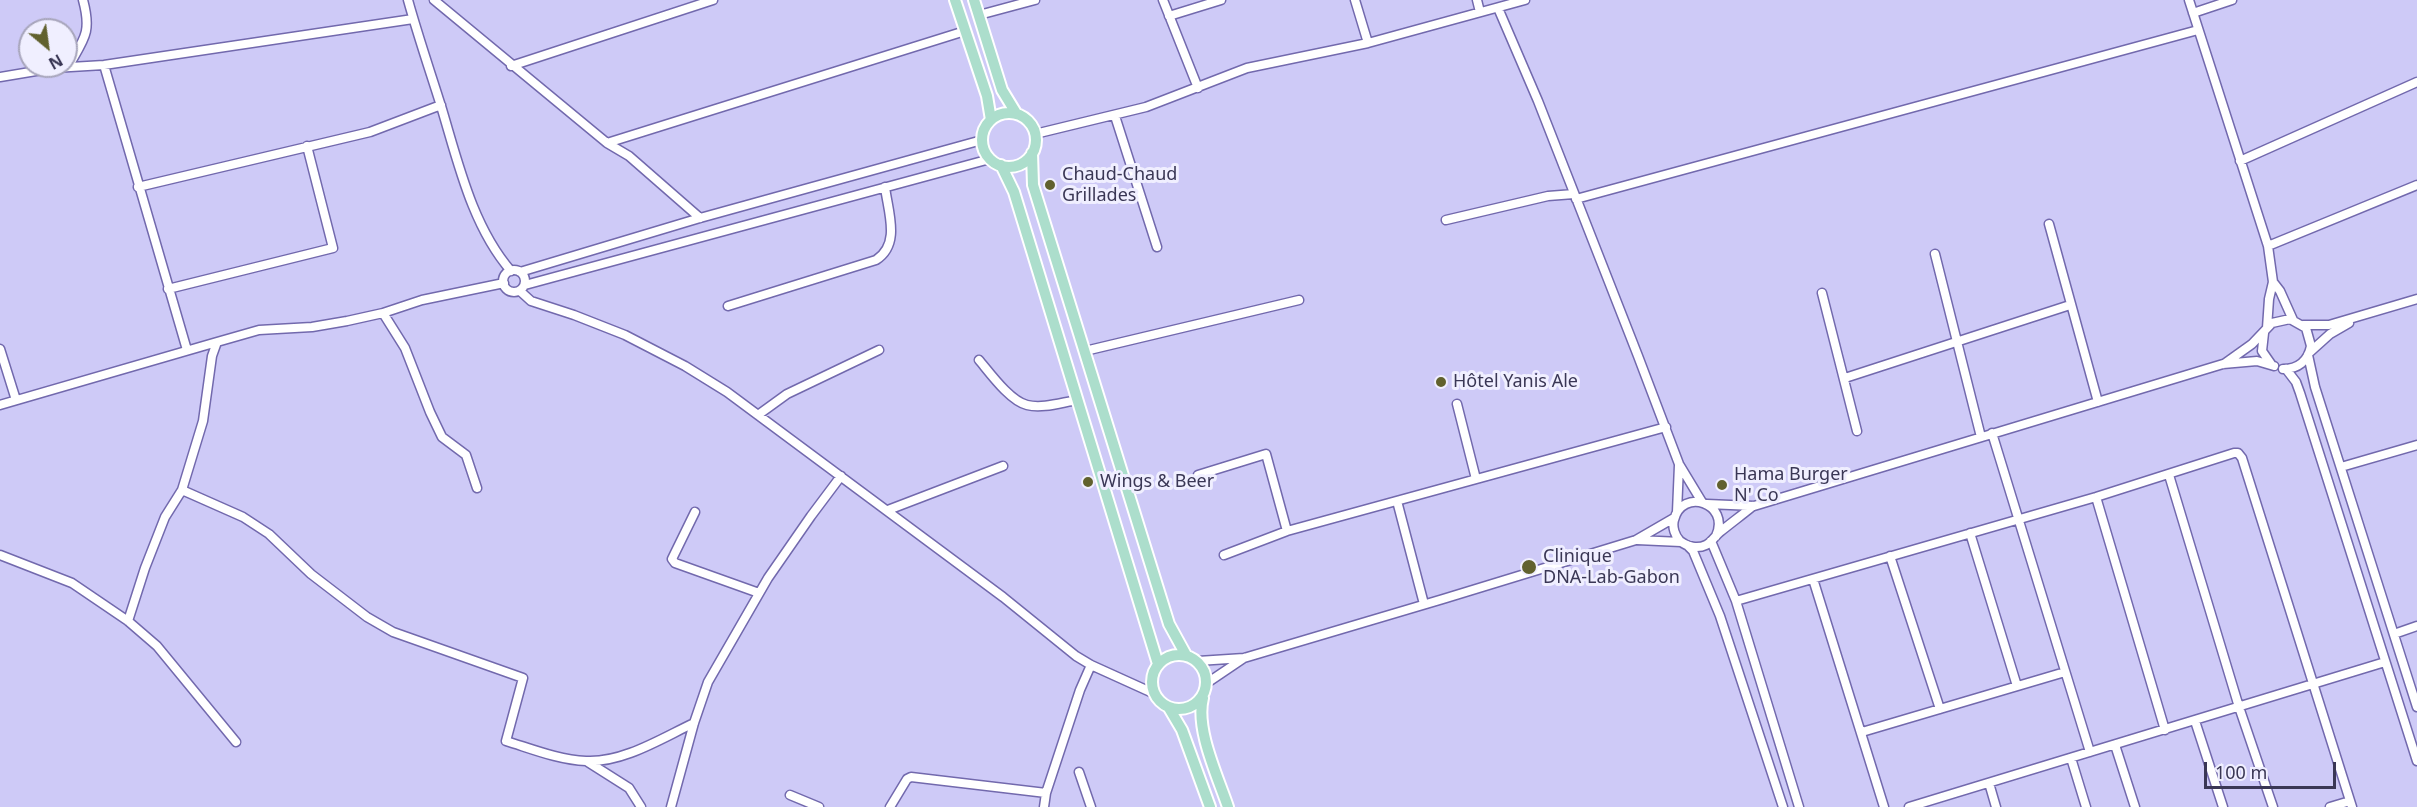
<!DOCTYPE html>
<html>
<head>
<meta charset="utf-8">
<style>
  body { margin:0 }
  #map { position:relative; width:2417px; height:807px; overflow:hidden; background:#cecaf7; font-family:"Noto Sans",sans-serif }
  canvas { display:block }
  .north { position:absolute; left:18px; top:18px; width:60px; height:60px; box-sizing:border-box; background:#f0efff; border:2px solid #a7a5bb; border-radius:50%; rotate:151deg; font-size:16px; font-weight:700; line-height:24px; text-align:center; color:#3a3755 }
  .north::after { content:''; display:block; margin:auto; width:21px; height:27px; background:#61612e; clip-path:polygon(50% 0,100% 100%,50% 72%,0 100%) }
  .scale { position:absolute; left:2204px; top:762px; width:132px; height:27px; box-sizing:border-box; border:3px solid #3a3755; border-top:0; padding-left:8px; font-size:18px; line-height:21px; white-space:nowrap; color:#3a3755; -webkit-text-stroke:4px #f0efff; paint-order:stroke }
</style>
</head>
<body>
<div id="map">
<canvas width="2417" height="807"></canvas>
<div class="north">N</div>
<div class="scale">100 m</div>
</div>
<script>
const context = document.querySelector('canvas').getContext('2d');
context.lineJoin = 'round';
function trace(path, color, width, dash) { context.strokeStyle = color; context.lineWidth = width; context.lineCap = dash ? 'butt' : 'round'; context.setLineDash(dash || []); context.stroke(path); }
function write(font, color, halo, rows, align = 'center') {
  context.font = font + ' "Noto Sans",sans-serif'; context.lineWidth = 6; context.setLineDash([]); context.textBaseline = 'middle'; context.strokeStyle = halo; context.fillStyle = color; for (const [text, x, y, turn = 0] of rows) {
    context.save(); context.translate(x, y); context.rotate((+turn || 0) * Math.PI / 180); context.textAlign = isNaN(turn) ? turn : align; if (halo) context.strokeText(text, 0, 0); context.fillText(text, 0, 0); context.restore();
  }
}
const minor = new Path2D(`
  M 408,0 C 418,36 430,71 441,106 C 458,162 472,226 511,271
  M 434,0 L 607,143 L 629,156 L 700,218
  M 1163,0 L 1198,88
  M 1355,0 L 1368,43
  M 1477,0 L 1480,12
  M 2189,0 L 2268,246 L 2273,282 L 2269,299 L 2267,328
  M 1498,8 L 1538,101 L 1638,356 L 1679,464 L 1702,502
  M 2193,13 L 2232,0
  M 979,15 L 1035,0
  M 1169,16 L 1221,0
  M 104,65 L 187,350
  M 511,66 L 713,0
  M 68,67 C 84,39 92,33 83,0
  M 0,77 L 54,68 L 104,65 L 413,19
  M 1115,116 L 1157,247
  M 1035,134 L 1146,107 L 1247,68 L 1368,43 L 1525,0
  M 607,143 L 965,31
  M 2240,161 L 2417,82
  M 138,187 L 370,132 L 441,105
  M 1576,199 L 2198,30
  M 1446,220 L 1548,196 L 1574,194
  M 2049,224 L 2098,402
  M 2268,246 L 2417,185
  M 1935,254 L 1981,437
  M503 281a11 11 0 1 1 22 0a11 11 0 1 1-22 0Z
  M 520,272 L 700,218 L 982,140
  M 2273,282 L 2280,291 L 2293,320
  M 525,285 L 990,159
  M 168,289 L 333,248 L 307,146
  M 520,291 L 531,301 L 574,315 L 625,335 L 685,366 L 727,392 L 1003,597 L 1076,656 L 1091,665 L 1155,694
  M 1822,293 L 1857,431
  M 728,306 L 876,260 C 901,244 888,212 885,187
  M 383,313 L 405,348 L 430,412 L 442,437 L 466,455 L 477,488
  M 2303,325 L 2329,325 L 2417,299
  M 2264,333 L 2262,351 L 2271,364
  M 0,349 L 16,400
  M 1085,351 L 1299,300
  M 2310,352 L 2330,334 L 2349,323
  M 2308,355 L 2315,387 L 2417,707
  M 979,360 C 990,373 1010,401 1027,405 C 1043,409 1063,402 1078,400
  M 2224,364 L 2252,344 L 2272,323 L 2290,319 L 2306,328 L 2311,346 C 2308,361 2298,369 2283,369
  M 2286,369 L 2296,382 L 2300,393 L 2417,761
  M 1845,378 L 2070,305
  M 1457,404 L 1476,479
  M 0,405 L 217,342
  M 758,415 L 787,394 L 879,350
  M 1992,433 L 2090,752
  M 2341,467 L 2417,445
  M 1198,475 L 1266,454 L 1287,531 L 1666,427
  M 2169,475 L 2239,707 L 2273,807
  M 182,490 L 243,517 L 269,534 L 311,574 L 367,617 L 393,632 L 523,678 L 506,741 C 532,749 559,760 586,761 C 623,763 662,738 694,723
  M 2096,497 L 2165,730
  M 1397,501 L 1424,604
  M 1707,504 L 1754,506 L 2223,364 L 2257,361 L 2274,366
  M 888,510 L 1003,466
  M 695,512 L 672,559 L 675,563 L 759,593
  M 1677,512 L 1679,465
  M 1970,533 L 2017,686
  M 1716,536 C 1731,503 1682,487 1674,520 C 1672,527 1675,536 1680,541 C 1687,547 1698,549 1706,545 C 1712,542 1715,536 1720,532 C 1731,523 1742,515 1753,506
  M 1637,540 L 1681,542
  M 1711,541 L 1736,601 L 1799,807
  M 1687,545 L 1693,551 L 1720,616 L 1783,807
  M 0,555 L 72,583 L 128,621 L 157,646 L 236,742
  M 1224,555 L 1287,531
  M 1890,556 L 1940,709
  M 1813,579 L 1884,807
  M 1736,601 L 2096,497 L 2234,453 L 2238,453 L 2242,458 L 2352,807
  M 128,621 L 145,568 L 165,517 L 182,490 L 203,421 L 212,356 L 217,342 L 259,330 L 312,327 L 347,321 L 383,313 L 422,300 L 504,283
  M 2394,634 L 2417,626
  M 1198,661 L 1244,658 L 1443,599 L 1636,540 L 1674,518
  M 1207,683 L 1244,658
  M 2195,721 L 2223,807
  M 1862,732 L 2065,672
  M 2115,745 L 2135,807
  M 2071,758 L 2086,807
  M 588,762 L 629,788 L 641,807
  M 1079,772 L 1091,807
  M 1989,783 L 1996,807
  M 790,795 L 819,807
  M 671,807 L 694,723 L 708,682 L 768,578 L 811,516 L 841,476
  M 890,807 L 907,779 L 911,777 L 1046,793
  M 1044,807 L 1046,793 L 1080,690 L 1091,665
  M 1909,807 L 2385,662
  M 2330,807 L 2350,801`);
const major = new Path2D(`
  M 955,0 L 987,96 L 991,120
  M 974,0 L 1002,90 L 1016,113
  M982 140a27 27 0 1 1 54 0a27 27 0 1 1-54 0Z
  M 1032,153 L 1033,185 L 1169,624 L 1186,655
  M 1001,165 L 1014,192 L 1158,664
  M1152 682a27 27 0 1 1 54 0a27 27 0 1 1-54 0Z
  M 1203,698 C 1195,729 1218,777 1228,807
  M 1169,708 L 1182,730 L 1210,807`);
trace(minor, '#7269ad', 11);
trace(major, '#fff', 14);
trace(minor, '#fff', 8);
trace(major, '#acdecc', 10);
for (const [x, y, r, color] of [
  [1050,185,6,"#61612e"],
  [1441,382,6,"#61612e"],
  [1088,482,6,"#61612e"],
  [1722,485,6,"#61612e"],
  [1529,567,8,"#61612e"]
]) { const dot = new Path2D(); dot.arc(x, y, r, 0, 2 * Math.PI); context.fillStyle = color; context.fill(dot); trace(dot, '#f0efff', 2); }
write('18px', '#3a3755', '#f0efff', [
  ["Chaud-Chaud",1062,175],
  ["Grillades",1062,196],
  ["Hôtel Yanis Ale",1453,382],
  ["Hama Burger",1734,475],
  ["N' Co",1734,496],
  ["Wings & Beer",1100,482],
  ["Clinique",1543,557],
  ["DNA-Lab-Gabon",1543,578]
], 'left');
</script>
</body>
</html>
